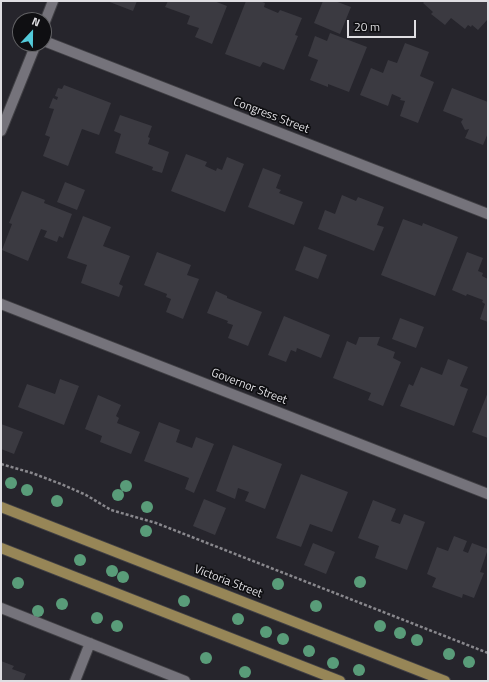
<!DOCTYPE html>
<html>
<head>
<meta charset="utf-8">
<style>
  body { margin:0 }
  #map { position:relative; width:489px; height:682px; overflow:hidden; background:#26252c; font-family:"Titillium Web",sans-serif }
  canvas { display:block }
  .frame { position:absolute; inset:0; border:2px solid #dfdee2; pointer-events:none }
  .north { position:absolute; left:12px; top:12px; width:40px; height:40px; box-sizing:border-box; background:#0f0f12; border:1px solid #626265; border-radius:50%; rotate:22deg; font-size:11px; font-weight:700; line-height:16px; text-align:center; color:#dfdee2 }
  .north::after { content:''; display:block; margin:auto; width:14px; height:18px; background:#53cbda; clip-path:polygon(50% 0,100% 100%,50% 72%,0 100%) }
  .scale { position:absolute; left:347px; top:20px; width:69px; height:18px; box-sizing:border-box; border:2px solid #dfdee2; border-top:0; padding-left:5px; font-size:12px; line-height:14px; white-space:nowrap; color:#dfdee2; -webkit-text-stroke:3px #0f0f12; paint-order:stroke }
</style>
</head>
<body>
<div id="map">
<canvas width="489" height="682"></canvas>
<div class="frame"></div>
<div class="north">N</div>
<div class="scale">20 m</div>
</div>
<script>
const context = document.querySelector('canvas').getContext('2d');
context.lineJoin = 'round';
function fillPath(path, color) { context.fillStyle = color; context.fill(path, 'evenodd'); }
function trace(path, color, width, dash) { context.strokeStyle = color; context.lineWidth = width; context.lineCap = dash ? 'butt' : 'round'; context.setLineDash(dash || []); context.stroke(path); }
function write(font, color, halo, rows, align = 'center') {
  context.font = font + ' "Titillium Web",sans-serif'; context.lineWidth = 3.5; context.setLineDash([]); context.textBaseline = 'middle'; context.strokeStyle = halo; context.fillStyle = color; for (const [text, x, y, turn = 0] of rows) {
    context.save(); context.translate(x, y); context.rotate((+turn || 0) * Math.PI / 180); context.textAlign = isNaN(turn) ? turn : align; if (halo) context.strokeText(text, 0, 0); context.fillText(text, 0, 0); context.restore();
  }
}
fillPath(new Path2D(`
  M 107,1 L 137,1 L 133,11 Z
  M 168,1 L 214,1 L 227,6 L 212,44 L 195,37 L 199,28 L 187,24 L 190,16 L 165,7 Z
  M 246,1 L 260,1 L 265,3 L 264,7 L 278,13 L 280,10 L 302,18 L 295,35 L 298,36 L 284,70 L 263,62 L 260,67 L 225,54 Z
  M 323,1 L 335,1 L 351,7 L 340,34 L 314,23 Z
  M 425,1 L 488,1 L 488,19 L 478,30 L 472,25 L 471,27 L 468,25 L 465,29 L 451,18 L 445,25 L 431,14 L 433,12 L 423,3 Z
  M 330,33 L 367,47 L 349,92 L 328,84 L 328,87 L 310,80 L 318,60 L 308,56 L 315,36 L 327,41 Z
  M 405,43 L 429,52 L 420,76 L 434,82 L 418,123 L 400,116 L 405,101 L 400,100 L 401,98 L 392,94 L 388,106 L 360,95 L 371,68 L 383,73 L 388,60 L 397,63 Z
  M 64,85 L 111,103 L 99,135 L 82,129 L 68,166 L 43,156 L 50,137 L 45,135 L 54,109 L 49,108 L 53,98 L 57,100 L 58,97 L 55,96 L 58,88 L 62,89 Z
  M 452,88 L 488,102 L 488,133 L 483,145 L 465,138 L 469,129 L 465,130 L 461,122 L 463,119 L 443,111 Z
  M 120,115 L 152,126 L 148,137 L 150,138 L 148,144 L 169,152 L 162,173 L 152,170 L 153,167 L 115,153 L 121,134 L 114,131 Z
  M 186,154 L 207,162 L 205,166 L 216,171 L 217,168 L 222,170 L 227,157 L 244,164 L 225,212 L 171,191 Z
  M 263,168 L 281,175 L 276,188 L 281,190 L 279,193 L 303,202 L 294,225 L 248,207 Z
  M 65,182 L 85,190 L 77,210 L 57,202 Z
  M 22,191 L 45,200 L 44,203 L 72,214 L 63,238 L 59,236 L 57,242 L 44,237 L 47,231 L 41,229 L 28,261 L 2,250 L 12,224 L 9,223 Z
  M 342,195 L 356,201 L 358,197 L 384,207 L 377,225 L 384,227 L 374,251 L 318,229 L 325,210 L 335,214 Z
  M 83,216 L 111,227 L 103,246 L 130,256 L 119,284 L 123,286 L 119,297 L 81,283 L 87,265 L 67,258 Z
  M 403,219 L 422,226 L 423,223 L 458,237 L 435,296 L 381,275 Z
  M 304,246 L 327,255 L 318,279 L 295,270 Z
  M 157,252 L 191,265 L 187,275 L 199,279 L 183,319 L 166,312 L 171,299 L 166,297 L 167,294 L 144,285 Z
  M 467,252 L 483,258 L 478,271 L 483,273 L 482,276 L 488,279 L 488,322 L 480,319 L 485,304 L 482,302 L 483,300 L 467,294 L 466,296 L 452,290 Z
  M 216,291 L 227,296 L 227,298 L 262,312 L 248,346 L 228,338 L 233,325 L 227,323 L 228,321 L 207,313 Z
  M 284,316 L 330,335 L 321,358 L 297,348 L 296,352 L 291,350 L 286,362 L 268,355 Z
  M 400,318 L 424,327 L 416,348 L 392,339 Z
  M 359,337 L 380,337 L 377,345 L 395,352 L 393,358 L 401,362 L 383,406 L 368,400 L 371,393 L 333,378 L 347,341 L 356,345 Z
  M 448,359 L 468,367 L 460,386 L 468,389 L 454,426 L 400,406 L 409,384 L 413,386 L 421,367 L 442,375 Z
  M 60,379 L 79,386 L 64,425 L 18,407 L 27,384 L 55,394 Z
  M 488,392 L 488,438 L 472,432 Z
  M 98,395 L 121,405 L 116,416 L 119,418 L 117,423 L 140,432 L 131,454 L 100,442 L 102,436 L 85,429 Z
  M 159,422 L 180,430 L 176,442 L 192,448 L 196,437 L 214,444 L 194,493 L 185,489 L 189,478 L 144,461 Z
  M 1,424 L 23,432 L 14,454 L 1,449 Z
  M 233,445 L 282,464 L 265,509 L 245,501 L 249,492 L 238,488 L 235,499 L 216,491 Z
  M 301,474 L 348,492 L 332,532 L 310,524 L 301,547 L 276,538 Z
  M 204,499 L 226,508 L 215,535 L 193,526 Z
  M 373,500 L 396,509 L 391,521 L 400,524 L 404,514 L 425,522 L 407,570 L 375,558 L 379,546 L 358,538 Z
  M 454,536 L 467,541 L 463,551 L 468,553 L 472,543 L 488,549 L 480,572 L 484,573 L 474,598 L 463,594 L 462,598 L 432,587 L 436,578 L 427,574 L 437,547 L 448,551 Z
  M 313,543 L 335,552 L 326,574 L 304,565 Z
  M 1,661 L 14,666 L 12,669 L 26,674 L 23,681 L 1,681 Z`), '#3b3a41');
const minor = new Path2D(`
  M 44,24 L 53,1
  M 44,41 L 488,214
  M 1,131 L 36,44
  M 1,304 L 488,494
  M 1,608 L 185,681
  M 75,681 L 90,643`);
const secondary = new Path2D(`
  M 1,507 L 445,681
  M 1,548 L 340,681`);
trace(minor, '#414045', 12);
trace(secondary, '#414045', 12);
trace(new Path2D(`
  M 1,464 L 32,473 L 61,484 L 86,495 L 111,510 L 156,523 L 488,653`), '#89888d', 2.5, [3, 2]);
trace(minor, '#75737b', 10);
trace(secondary, '#978657', 10);
context.fillStyle = '#599c79';
for (const [x, y] of [
  [11,483],
  [126,486],
  [27,490],
  [118,495],
  [57,501],
  [147,507],
  [146,531],
  [80,560],
  [112,571],
  [123,577],
  [360,582],
  [18,583],
  [278,584],
  [184,601],
  [62,604],
  [316,606],
  [38,611],
  [97,618],
  [238,619],
  [117,626],
  [380,626],
  [266,632],
  [400,633],
  [283,639],
  [417,640],
  [309,651],
  [449,654],
  [206,658],
  [469,662],
  [333,663],
  [359,670],
  [245,672]
]) { context.beginPath(); context.arc(x, y, 6, 0, 2 * Math.PI); context.fill(); }
write('12px', '#dfdee2', '#0f0f12', [
  ["Congress Street",271,116,21],
  ["Governor Street",249,387,21],
  ["Victoria Street",228,582,21]
]);
</script>
</body>
</html>
